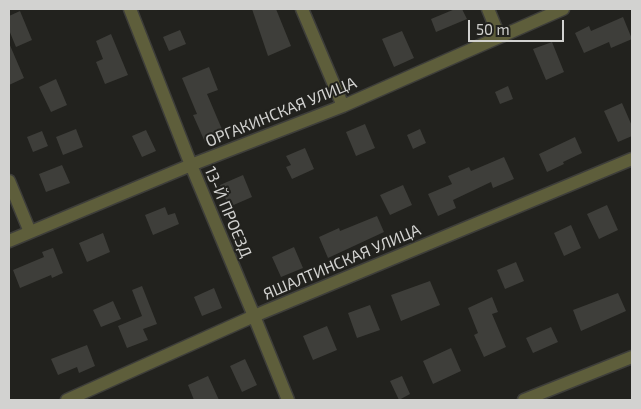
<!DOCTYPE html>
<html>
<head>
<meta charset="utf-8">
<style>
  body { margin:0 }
  #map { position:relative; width:641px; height:409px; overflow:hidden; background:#22221e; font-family:"Exo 2",sans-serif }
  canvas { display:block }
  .frame { position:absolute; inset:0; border:10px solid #d2d2d0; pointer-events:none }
  .scale { position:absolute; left:468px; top:20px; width:96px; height:22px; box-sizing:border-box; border:2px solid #d2d2d0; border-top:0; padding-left:6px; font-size:15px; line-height:18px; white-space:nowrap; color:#d2d2d0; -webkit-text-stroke:4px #22221e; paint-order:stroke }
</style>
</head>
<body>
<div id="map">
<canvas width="641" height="409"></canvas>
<div class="frame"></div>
<div class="scale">50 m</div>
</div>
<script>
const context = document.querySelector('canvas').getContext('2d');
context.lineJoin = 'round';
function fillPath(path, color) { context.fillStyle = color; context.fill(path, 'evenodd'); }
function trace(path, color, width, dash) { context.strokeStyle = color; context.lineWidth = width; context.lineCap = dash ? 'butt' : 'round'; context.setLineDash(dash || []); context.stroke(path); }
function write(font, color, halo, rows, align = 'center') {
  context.font = font + ' "Exo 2",sans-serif'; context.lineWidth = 4; context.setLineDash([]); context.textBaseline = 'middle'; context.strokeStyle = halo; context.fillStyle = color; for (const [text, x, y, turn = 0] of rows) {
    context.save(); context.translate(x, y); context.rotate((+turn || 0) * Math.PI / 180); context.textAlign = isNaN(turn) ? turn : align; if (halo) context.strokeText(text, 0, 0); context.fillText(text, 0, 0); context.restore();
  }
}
fillPath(new Path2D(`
  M 252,9 L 276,9 L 291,46 L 268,56 Z
  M 455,9 L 462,9 L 467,19 L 436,32 L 431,19 Z
  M 20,11 L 32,40 L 16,47 L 9,30 L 9,16 Z
  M 623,17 L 632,39 L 611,48 L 609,42 L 584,53 L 575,33 L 589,26 L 591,31 Z
  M 180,30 L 186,44 L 169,51 L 163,37 Z
  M 402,31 L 414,58 L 394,67 L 382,39 Z
  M 111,34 L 128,75 L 105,84 L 96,62 L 103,59 L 96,41 Z
  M 552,42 L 564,72 L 546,80 L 533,49 Z
  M 9,43 L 24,78 L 9,85 Z
  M 209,67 L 218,90 L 207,94 L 224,134 L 205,142 L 193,115 L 197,114 L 182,78 Z
  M 56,79 L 67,105 L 51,112 L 39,87 Z
  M 508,86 L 513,99 L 500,104 L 495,92 Z
  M 622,103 L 632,126 L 632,136 L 618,142 L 604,111 Z
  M 365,124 L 375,148 L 356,156 L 346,132 Z
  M 76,129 L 83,147 L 63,155 L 56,137 Z
  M 420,129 L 426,143 L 413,149 L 407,135 Z
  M 146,130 L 156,151 L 142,157 L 132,136 Z
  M 42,131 L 48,146 L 33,152 L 27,137 Z
  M 575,137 L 582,153 L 563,162 L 564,164 L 547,172 L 539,154 Z
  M 305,148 L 314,169 L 292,179 L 286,167 L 291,165 L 286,156 Z
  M 504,157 L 514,179 L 493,188 L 491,182 L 453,200 L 456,208 L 438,216 L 428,194 L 452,184 L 448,176 L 469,167 L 471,171 Z
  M 62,165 L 70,183 L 46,192 L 39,174 Z
  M 243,175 L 252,197 L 229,207 L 220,185 Z
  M 403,185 L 412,205 L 390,215 L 380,195 Z
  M 607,205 L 618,230 L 599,239 L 587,214 Z
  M 165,207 L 168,215 L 175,213 L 179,224 L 153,235 L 145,215 Z
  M 377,216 L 384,232 L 328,258 L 319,237 L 339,228 L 340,231 Z
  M 571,225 L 581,248 L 564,256 L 554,233 Z
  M 103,233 L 110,252 L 87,262 L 79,243 Z
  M 294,247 L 303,268 L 281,277 L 272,257 Z
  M 53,248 L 63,273 L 52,278 L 51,275 L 20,288 L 13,270 L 44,257 L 42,252 Z
  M 516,262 L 524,281 L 505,289 L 497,270 Z
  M 430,281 L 440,305 L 401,321 L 391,295 Z
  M 142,286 L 157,324 L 143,329 L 148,340 L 127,348 L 118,326 L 142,316 L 132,290 Z
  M 214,288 L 222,308 L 202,316 L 194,297 Z
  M 618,293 L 626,311 L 581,331 L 573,310 Z
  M 492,297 L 498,312 L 492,314 L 506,347 L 484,357 L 474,335 L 478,333 L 468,308 Z
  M 113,301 L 121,319 L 101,327 L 93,310 Z
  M 370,305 L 380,330 L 357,338 L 348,313 Z
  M 327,326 L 337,350 L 313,360 L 303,336 Z
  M 551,327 L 558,342 L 533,353 L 526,338 Z
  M 87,345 L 95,366 L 79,373 L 77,367 L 58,375 L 51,359 Z
  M 451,348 L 461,371 L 433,384 L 423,361 Z
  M 245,359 L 257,385 L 242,392 L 230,366 Z
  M 208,376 L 219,400 L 194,400 L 188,385 Z
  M 402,376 L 410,394 L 399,400 L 390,381 Z`), '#3e3e3a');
const minor = new Path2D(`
  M 130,9 L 191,165 L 254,316 L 288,400
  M 302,9 L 343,106
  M 488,9 L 499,36
  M 9,181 L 30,232
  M 9,241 L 191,165 L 343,106 L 563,9
  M 67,400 L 254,316 L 632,159
  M 524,400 L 632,357`);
trace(minor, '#3e3e3a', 15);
trace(minor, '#5e5e3b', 12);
write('16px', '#d2d2d0', '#22221e', [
  ["ОРГАКИНСКАЯ УЛИЦА",281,112,-22],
  ["13-Й ПРОЕЗД",228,212,67],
  ["ЯШАЛТИНСКАЯ УЛИЦА",342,262,-23]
]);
</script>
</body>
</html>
